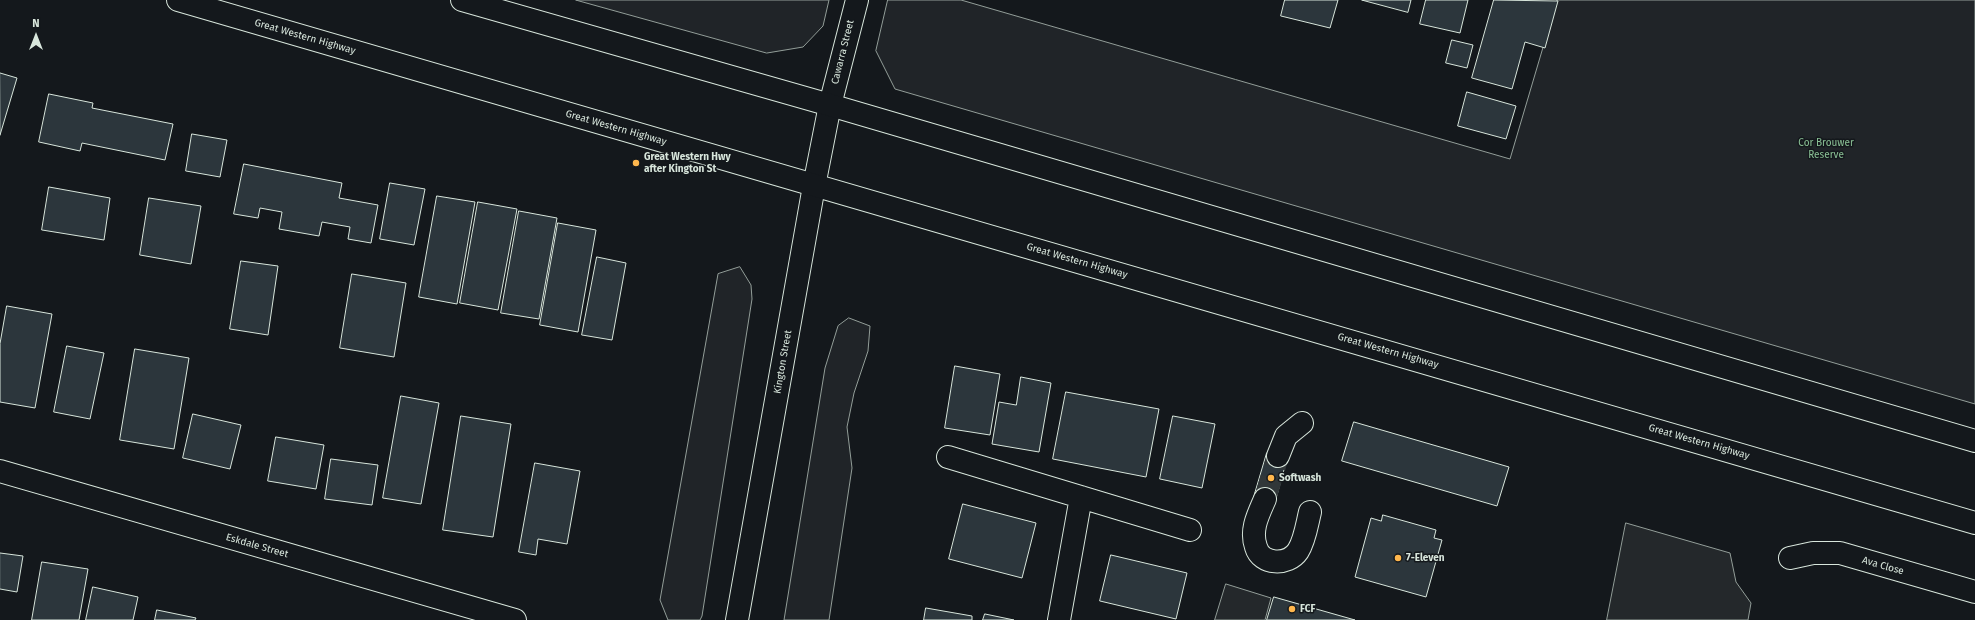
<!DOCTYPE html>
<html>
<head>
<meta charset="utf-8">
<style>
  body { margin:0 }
  #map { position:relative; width:1975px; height:620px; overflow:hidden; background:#14181c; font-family:"Fira Sans",sans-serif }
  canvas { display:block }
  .north { position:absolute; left:16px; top:16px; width:40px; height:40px; -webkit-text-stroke:3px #14181c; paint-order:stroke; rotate:0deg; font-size:11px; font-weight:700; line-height:16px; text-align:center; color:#d8e6dc }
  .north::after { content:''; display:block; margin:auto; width:14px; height:18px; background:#d8e6dc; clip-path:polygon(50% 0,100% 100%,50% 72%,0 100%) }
</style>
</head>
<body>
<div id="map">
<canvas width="1975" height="620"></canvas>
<div class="north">N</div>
</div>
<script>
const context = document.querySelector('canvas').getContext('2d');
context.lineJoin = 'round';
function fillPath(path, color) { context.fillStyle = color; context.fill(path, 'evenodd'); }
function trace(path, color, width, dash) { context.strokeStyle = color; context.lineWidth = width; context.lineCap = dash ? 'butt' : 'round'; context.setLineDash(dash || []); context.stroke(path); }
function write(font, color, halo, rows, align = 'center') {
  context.font = font + ' "Fira Sans",sans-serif'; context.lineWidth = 3; context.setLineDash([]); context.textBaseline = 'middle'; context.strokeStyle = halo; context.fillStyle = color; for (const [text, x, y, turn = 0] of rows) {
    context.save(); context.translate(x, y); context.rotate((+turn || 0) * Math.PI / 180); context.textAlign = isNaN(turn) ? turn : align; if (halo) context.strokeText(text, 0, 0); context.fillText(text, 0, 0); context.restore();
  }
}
const green = new Path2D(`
  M 576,0 L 829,0 L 823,26 L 803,47 L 767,53 Z
  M 888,0 L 961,0 L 1510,159 L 1557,0 L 1975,0 L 1975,404 L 895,89 L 876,51 Z
  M 740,267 L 751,285 L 752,299 L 702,616 L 700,620 L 668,620 L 660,600 L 718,274 Z
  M 849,318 L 870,326 L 868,351 L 854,393 L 847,427 L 852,468 L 829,620 L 784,620 L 825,368 L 838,326 Z`);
fillPath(green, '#202428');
trace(green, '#939e99', 1);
const parking = new Path2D(`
  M 1626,523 L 1730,553 L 1736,582 L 1751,603 L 1748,620 L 1607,620 Z
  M 1226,584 L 1271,598 L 1265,620 L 1215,620 Z`);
fillPath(parking, '#24282b');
trace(parking, '#939e99', 1);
const building = new Path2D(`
  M 1285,0 L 1338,0 L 1330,28 L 1281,16 Z
  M 1362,0 L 1411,0 L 1408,12 Z
  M 1426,0 L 1468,0 L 1460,33 L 1420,24 Z
  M 1494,0 L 1558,1 L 1545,48 L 1525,42 L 1512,89 L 1472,78 Z
  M 1452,40 L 1473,45 L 1467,68 L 1446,63 Z
  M 0,73 L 17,78 L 0,135 Z
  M 1467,92 L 1516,106 L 1506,139 L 1458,126 Z
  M 49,94 L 93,103 L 92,108 L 173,124 L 165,160 L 82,143 L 80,151 L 39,142 Z
  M 192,134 L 227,140 L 220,177 L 186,171 Z
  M 244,164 L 342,183 L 339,198 L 378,205 L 371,243 L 348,239 L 350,227 L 322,222 L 319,236 L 279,229 L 282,212 L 260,208 L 258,218 L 234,214 Z
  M 390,183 L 425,189 L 414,245 L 380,239 Z
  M 49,187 L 110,198 L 104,240 L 42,230 Z
  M 437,196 L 475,202 L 457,304 L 419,297 Z
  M 149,198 L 201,206 L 191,264 L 140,255 Z
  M 478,202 L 517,209 L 498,310 L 460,303 Z
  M 519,211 L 557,218 L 539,319 L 501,313 Z
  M 558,223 L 596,230 L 578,332 L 540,325 Z
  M 597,257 L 626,263 L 612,340 L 582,335 Z
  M 241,261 L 278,266 L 268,335 L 230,329 Z
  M 352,274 L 406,283 L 394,357 L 340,348 Z
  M 7,306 L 52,314 L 35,408 L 0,402 L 0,344 Z
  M 67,346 L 104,353 L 90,419 L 54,412 Z
  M 135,349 L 189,358 L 174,449 L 120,440 Z
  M 955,366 L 1000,374 L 990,435 L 945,428 Z
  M 1021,377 L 1051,383 L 1039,452 L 992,444 L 999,402 L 1016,405 Z
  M 1066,392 L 1159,409 L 1146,477 L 1053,459 Z
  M 401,396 L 439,403 L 421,504 L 383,498 Z
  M 193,414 L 241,425 L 230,469 L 183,458 Z
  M 461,416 L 511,424 L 493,537 L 443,530 Z
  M 1173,416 L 1215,424 L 1202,488 L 1160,479 Z
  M 1354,422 L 1509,467 L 1497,506 L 1342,461 Z
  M 276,437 L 324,445 L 316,489 L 268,481 Z
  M 1267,453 L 1287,459 L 1275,502 L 1254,497 Z
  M 331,459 L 378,465 L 372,505 L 325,499 Z
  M 535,463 L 580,471 L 567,544 L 538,539 L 536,555 L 519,552 Z
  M 963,504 L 1036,523 L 1022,578 L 949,559 Z
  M 1383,515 L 1436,530 L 1434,538 L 1442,540 L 1426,597 L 1355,577 L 1371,518 L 1381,521 Z
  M 0,553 L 23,556 L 17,592 L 0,589 Z
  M 1111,555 L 1187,573 L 1176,619 L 1100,601 Z
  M 42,562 L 88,569 L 79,620 L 32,620 Z
  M 93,587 L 138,597 L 133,620 L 86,620 Z
  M 1274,597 L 1355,620 L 1267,620 Z
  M 926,608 L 972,616 L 972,620 L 924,620 Z
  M 157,610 L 196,618 L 195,620 L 155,620 Z
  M 985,614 L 1014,620 L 983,620 Z`);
fillPath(building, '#2c363c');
trace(building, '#d8e6dc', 1);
trace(new Path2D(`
  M 1265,499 L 1278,456`), '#313739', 22, [22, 11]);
const minor = new Path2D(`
  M 1278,456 L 1286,436 L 1302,423
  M 948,457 L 1190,530
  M 0,471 L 515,620
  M 1265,499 C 1258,515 1250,530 1256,547 C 1261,565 1288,566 1298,551 C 1305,540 1307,524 1310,512
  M 1790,558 L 1813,553 L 1840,553 L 1975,592
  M 737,620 L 814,186 L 830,105 L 857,0
  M 1059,620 L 1081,497`);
const highway = new Path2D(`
  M 178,0 L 1975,523
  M 462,0 L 830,105 L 1975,441`);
trace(minor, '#d8e6dc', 24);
trace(highway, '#d8e6dc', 24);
trace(minor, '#14181c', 22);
trace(highway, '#14181c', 22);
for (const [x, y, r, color] of [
  [636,163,4,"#ffb74d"],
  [1271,478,4,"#ffb74d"],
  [1398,558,4,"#ffb74d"],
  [1292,609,4,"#ffb74d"]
]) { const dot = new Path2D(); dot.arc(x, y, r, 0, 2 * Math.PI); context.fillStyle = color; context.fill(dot); trace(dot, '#14181c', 1.5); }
write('10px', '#d8e6dc', '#14181c', [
  ["Great Western Highway",305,37,16],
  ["Cawarra Street",843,52,-76],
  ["Great Western Highway",616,128,16],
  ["Great Western Highway",1077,261,16],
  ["Great Western Highway",1388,351,16],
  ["Kington Street",783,362,-80],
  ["Great Western Highway",1699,442,16],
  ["Eskdale Street",257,546,16],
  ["Ava Close",1883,566,16]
]);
write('10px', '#8ac095', '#14181c', [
  ["Cor Brouwer",1826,143],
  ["Reserve",1826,155]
]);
write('bold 10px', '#d8e6dc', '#14181c', [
  ["Great Western Hwy",644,157],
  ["after Kington St",644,169],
  ["Softwash",1279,478],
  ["7-Eleven",1406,558],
  ["FCF",1300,609]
], 'left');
</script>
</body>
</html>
